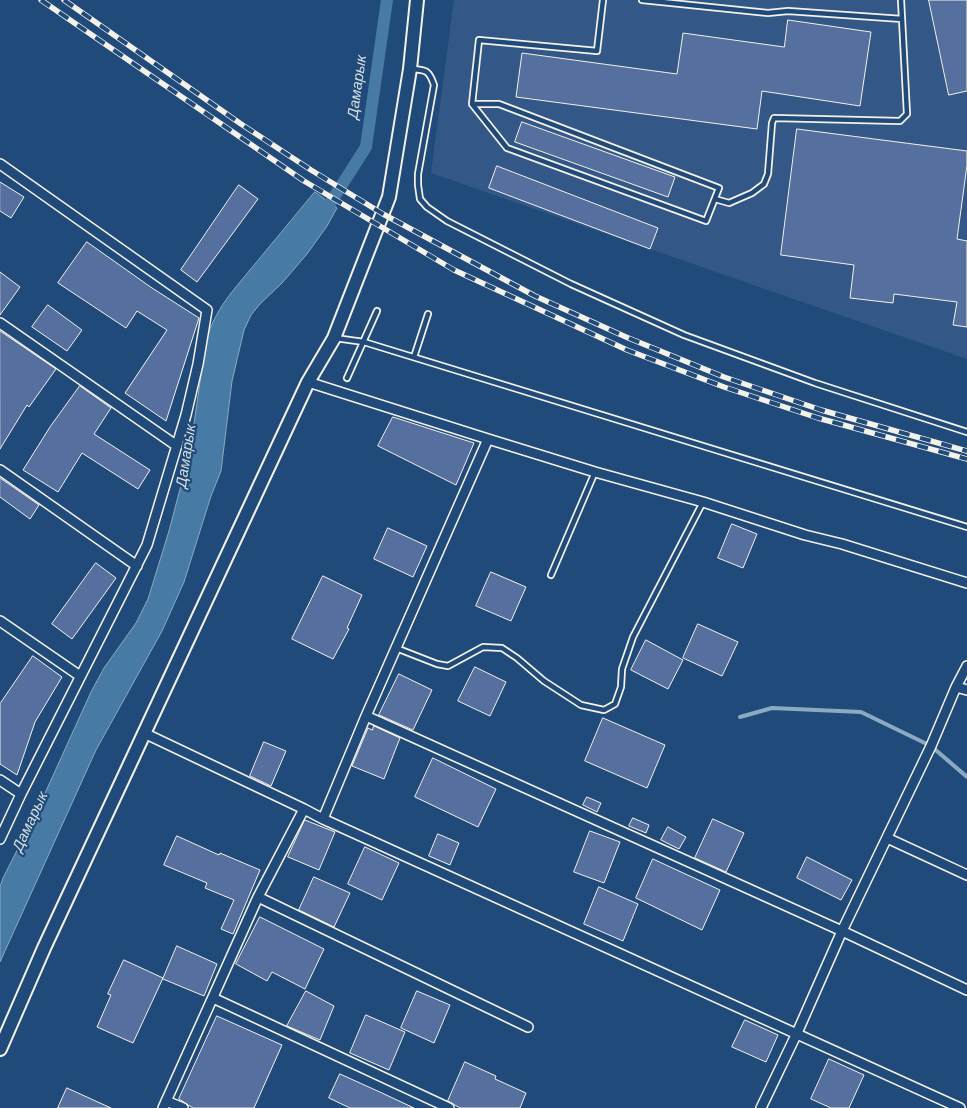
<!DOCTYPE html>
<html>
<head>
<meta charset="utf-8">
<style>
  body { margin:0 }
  canvas { display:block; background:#1f4a7a }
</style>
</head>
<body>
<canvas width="967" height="1108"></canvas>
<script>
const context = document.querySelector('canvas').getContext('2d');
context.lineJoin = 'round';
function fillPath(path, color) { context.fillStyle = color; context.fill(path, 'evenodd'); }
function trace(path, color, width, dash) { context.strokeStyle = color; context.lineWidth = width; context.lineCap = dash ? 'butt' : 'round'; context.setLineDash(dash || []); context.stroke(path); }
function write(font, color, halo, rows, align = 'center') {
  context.font = font + ' Sriracha,sans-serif'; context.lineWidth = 4.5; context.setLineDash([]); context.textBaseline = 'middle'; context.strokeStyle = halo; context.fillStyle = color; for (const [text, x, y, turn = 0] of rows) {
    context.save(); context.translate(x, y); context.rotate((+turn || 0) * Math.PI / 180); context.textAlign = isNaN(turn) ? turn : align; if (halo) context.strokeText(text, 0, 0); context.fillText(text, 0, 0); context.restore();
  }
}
fillPath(new Path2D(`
  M 454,0 L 967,0 L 967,359 L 431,173 Z`), '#335887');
const water = new Path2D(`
  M 315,192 L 337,208 L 327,226 L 307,254 L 282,283 L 260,304 L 251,315 L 244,330 L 232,381 L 221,471 L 211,496 L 184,582 L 162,631 L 96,750 L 0,962 L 0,887 L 3,878 L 36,813 L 91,692 L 104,668 L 136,623 L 148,599 L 169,531 L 190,451 L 206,341 C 211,323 219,309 231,293 Z`);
fillPath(water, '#477aa4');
trace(water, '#8caabf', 1);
trace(new Path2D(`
  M 740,717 L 772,708 L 861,712 L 931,746 L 967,777`), '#8caabf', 4);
trace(new Path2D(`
  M 322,216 L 366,147 L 387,0`), '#477aa4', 12);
const building = new Path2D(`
  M 929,0 L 967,0 L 967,91 L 949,95 Z
  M 788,20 L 871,32 L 860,106 L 762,91 L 757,129 L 516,97 L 522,53 L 677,74 L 683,33 L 784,47 Z
  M 522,122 L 675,177 L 668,197 L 515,142 Z
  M 797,129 L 967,151 L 967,165 L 957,239 L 967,241 L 967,327 L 953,325 L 957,302 L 894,294 L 893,303 L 850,298 L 854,265 L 781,255 Z
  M 497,166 L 658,228 L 650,249 L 489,188 Z
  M 0,182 L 24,197 L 11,218 L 0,211 Z
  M 239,185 L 258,199 L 197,282 L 181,270 Z
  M 87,242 L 152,288 L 199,318 L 166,421 L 125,393 L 167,330 L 137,311 L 126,328 L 58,283 Z
  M 0,272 L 20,287 L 0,315 Z
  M 48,305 L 82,330 L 67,351 L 32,327 Z
  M 0,331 L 56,369 L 29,407 L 27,405 L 0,449 Z
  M 80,386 L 111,408 L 94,434 L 150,470 L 138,489 L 82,453 L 58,492 L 23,470 L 50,427 Z
  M 393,417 L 474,443 L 456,485 L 378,446 Z
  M 0,478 L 39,505 L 30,519 L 0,497 Z
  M 732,524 L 757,534 L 743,568 L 718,558 Z
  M 388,528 L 427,546 L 413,577 L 374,559 Z
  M 96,563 L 116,578 L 72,639 L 52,624 Z
  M 491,572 L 526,587 L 511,621 L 476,606 Z
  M 323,576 L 362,595 L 347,628 L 349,629 L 333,659 L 292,639 Z
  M 698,624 L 738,642 L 722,676 L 683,658 Z
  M 646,640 L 683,660 L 668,689 L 631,670 Z
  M 33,656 L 62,677 L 35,722 L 17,775 L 0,764 L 0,704 Z
  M 475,667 L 506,682 L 490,716 L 458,701 Z
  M 399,674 L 432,690 L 413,730 L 379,715 Z
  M 603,718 L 665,745 L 647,788 L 585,761 Z
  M 374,726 L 400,738 L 384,779 L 352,766 L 368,728 L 372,730 Z
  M 264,742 L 286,751 L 271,786 L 250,776 Z
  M 433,758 L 496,789 L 478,827 L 415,797 Z
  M 587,797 L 601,803 L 597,812 L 583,805 Z
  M 633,818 L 649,825 L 646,833 L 629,826 Z
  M 713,819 L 744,833 L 726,872 L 695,858 Z
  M 305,820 L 335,832 L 319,870 L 288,857 Z
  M 668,827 L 686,837 L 679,849 L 661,840 Z
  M 590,831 L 620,842 L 604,883 L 574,872 Z
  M 438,834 L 459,843 L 450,865 L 429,856 Z
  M 177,836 L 219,855 L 220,853 L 260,870 L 233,934 L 221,929 L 234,900 L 205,888 L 207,883 L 164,865 Z
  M 365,847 L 399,863 L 382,900 L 348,884 Z
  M 807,857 L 852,880 L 841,900 L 797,878 Z
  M 653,859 L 720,890 L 702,930 L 636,898 Z
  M 314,877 L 350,893 L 334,927 L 299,910 Z
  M 599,887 L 638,904 L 623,941 L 584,924 Z
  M 260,917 L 324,949 L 305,989 L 272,972 L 267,981 L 236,964 Z
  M 177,946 L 217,964 L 204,996 L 163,979 Z
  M 124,960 L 163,978 L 133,1043 L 97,1027 L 111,995 L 108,994 Z
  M 306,991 L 334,1006 L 320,1040 L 287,1026 Z
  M 417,991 L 450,1005 L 434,1043 L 401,1028 Z
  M 366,1015 L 405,1032 L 389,1070 L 350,1053 Z
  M 217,1016 L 282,1045 L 254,1108 L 193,1108 L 179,1099 Z
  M 745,1020 L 778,1035 L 766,1062 L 732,1047 Z
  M 829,1059 L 864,1075 L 849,1108 L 831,1108 L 811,1099 Z
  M 465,1062 L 496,1076 L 495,1079 L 526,1093 L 520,1108 L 460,1108 L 448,1101 Z
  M 340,1074 L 382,1093 L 414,1108 L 350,1108 L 329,1098 Z
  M 67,1088 L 111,1108 L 58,1108 Z`);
fillPath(building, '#556f9f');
trace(building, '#f4f1e8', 1);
const service = new Path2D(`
  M 642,0 L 768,13 L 788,11 L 902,19
  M 412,69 C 426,70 429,70 434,85 L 418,174 L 418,185 L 420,199 L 427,207 L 447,221 L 571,284 L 684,335 L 815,383 L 967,432
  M 472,104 L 499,104 L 719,188 L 706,221 L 507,148 L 472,104 L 479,40 L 597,51 L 603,0
  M 715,199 L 729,203 L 752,193 L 764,184 L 768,174 L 772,123 L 774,118 L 900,121 L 907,114 L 901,0
  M 335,338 L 364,342 L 967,527
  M 414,357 L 428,314
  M 347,378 L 377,311
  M 551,575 L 595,472
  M 396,648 L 437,664 L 448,666 L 483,647 L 502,648 L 517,658 L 544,681 L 581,705 L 604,710 L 615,704 L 621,687 L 622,669 L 633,637 L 703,502`);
const minor = new Path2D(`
  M 0,164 L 207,310 L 198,364 L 186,415 L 147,545 L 21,794 L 0,839
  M 0,323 L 177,446
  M 308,382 L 488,439 L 595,472 L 703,502 L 805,535 L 842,544 L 967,583
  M 0,470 L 137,566
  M 0,621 L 80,676
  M 956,687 L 967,690
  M 366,716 L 842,931 L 967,990
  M 144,733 L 304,809 L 323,819 L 960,1108
  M 0,780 L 21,794
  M 323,819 L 366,716 L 488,439
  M 887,838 L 967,875
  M 258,897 L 528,1027
  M 213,998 L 449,1108
  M 166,1101 L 183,1108
  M 163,1108 L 258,897 L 304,809
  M 761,1108 L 797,1033 L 842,931 L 931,746 L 956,687 L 967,666`);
const secondary = new Path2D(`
  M 0,1049 L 44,948 L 308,382 L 334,338 L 389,197 L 410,69 L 417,0`);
trace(service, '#f4f1e8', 8);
trace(minor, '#f4f1e8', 12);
trace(secondary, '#f4f1e8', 16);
trace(service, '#1f4a7a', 4.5);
trace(minor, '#1f4a7a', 9);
trace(secondary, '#1f4a7a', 12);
const rail = new Path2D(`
  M 41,0 L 304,181 L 454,270 L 627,350 L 724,387 L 818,418 L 967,459
  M 64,0 L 241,124 L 311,170 L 383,214 L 535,296 L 626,337 L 724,377 L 821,410 L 967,451`);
trace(rail, '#f4f1e8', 5.5);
trace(rail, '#1f4a7a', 4, [11]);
write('italic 15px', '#dadfde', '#1f4a7a', [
  ["Дамарык",358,87,-82],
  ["Дамарык",187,456,-81],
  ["Дамарык",31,822,-65]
]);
</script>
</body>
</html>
